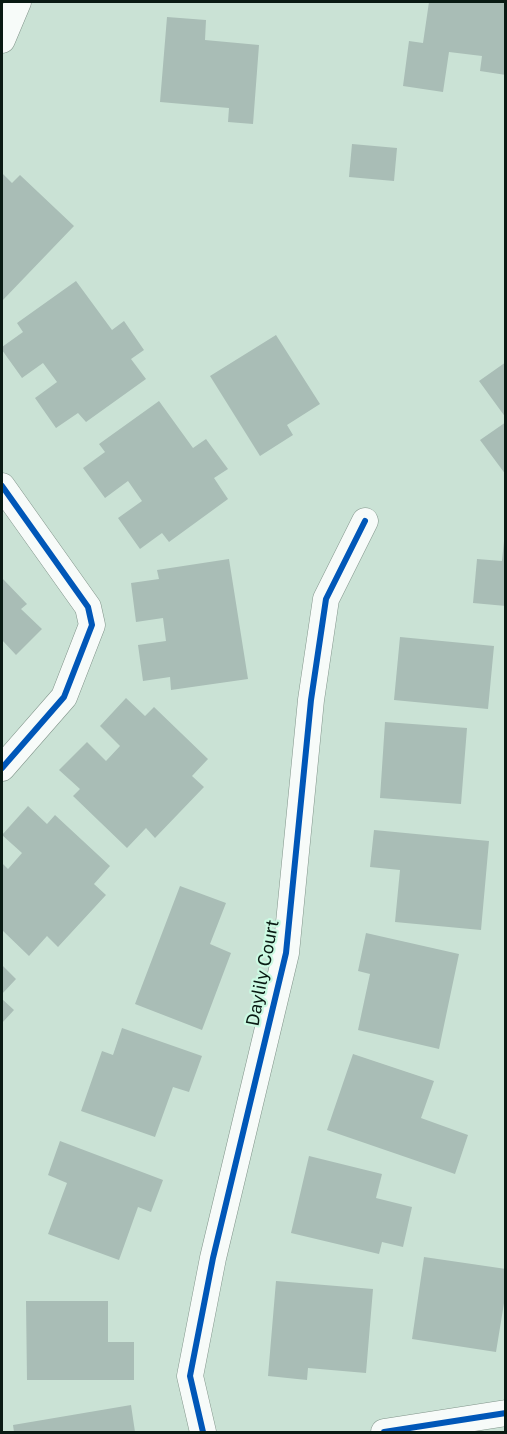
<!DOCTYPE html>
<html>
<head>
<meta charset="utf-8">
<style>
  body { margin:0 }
  #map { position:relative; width:507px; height:1434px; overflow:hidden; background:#cae2d5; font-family:"Public Sans",sans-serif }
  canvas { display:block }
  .frame { position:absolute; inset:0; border:3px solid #091a13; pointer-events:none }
</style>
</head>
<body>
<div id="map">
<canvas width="507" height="1434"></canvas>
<div class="frame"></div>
</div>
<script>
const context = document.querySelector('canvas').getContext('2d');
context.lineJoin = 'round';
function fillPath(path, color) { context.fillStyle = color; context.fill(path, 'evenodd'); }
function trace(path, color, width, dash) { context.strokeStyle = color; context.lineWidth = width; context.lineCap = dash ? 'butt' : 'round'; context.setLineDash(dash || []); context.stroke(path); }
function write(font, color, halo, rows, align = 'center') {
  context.font = font + ' "Public Sans",sans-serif'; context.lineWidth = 4.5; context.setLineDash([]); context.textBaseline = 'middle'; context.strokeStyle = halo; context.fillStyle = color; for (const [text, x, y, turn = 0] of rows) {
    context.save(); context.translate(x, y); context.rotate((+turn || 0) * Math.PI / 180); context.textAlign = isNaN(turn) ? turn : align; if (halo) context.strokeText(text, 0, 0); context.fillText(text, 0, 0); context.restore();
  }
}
fillPath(new Path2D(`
  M 429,2 L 506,2 L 506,75 L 480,71 L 482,56 L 449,52 L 443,92 L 403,86 L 409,41 L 423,43 Z
  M 167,17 L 206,20 L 205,40 L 259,45 L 253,124 L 228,122 L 229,108 L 160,102 Z
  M 352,144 L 397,148 L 394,181 L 349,177 Z
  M 2,173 L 12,183 L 20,175 L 74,226 L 2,301 Z
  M 76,281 L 112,330 L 124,321 L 144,350 L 131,359 L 146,379 L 86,422 L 78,413 L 56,428 L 35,398 L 57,382 L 43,363 L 22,378 L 2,350 L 2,347 L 23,332 L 17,323 Z
  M 276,335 L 320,404 L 287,425 L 293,435 L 260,456 L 210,376 Z
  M 506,362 L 506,418 L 479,381 Z
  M 159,401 L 193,448 L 206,439 L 228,469 L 214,478 L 228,499 L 169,542 L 162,533 L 140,549 L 118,518 L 142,501 L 128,481 L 105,498 L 83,468 L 105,452 L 99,444 Z
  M 506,422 L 506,475 L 480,440 Z
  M 504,541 L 506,541 L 506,606 L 473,603 L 477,559 L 502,561 Z
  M 229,559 L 248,679 L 171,690 L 170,677 L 143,681 L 138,645 L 166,641 L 163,618 L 136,622 L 131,583 L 159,579 L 157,570 Z
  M 2,578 L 27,604 L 21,609 L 42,629 L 16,655 L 2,640 Z
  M 400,637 L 494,646 L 488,709 L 394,700 Z
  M 126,698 L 145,716 L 154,707 L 208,759 L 192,776 L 204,787 L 155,838 L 146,828 L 127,848 L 73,796 L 80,789 L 59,770 L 87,742 L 106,761 L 120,746 L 100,726 Z
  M 385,722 L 467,728 L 461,804 L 380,798 Z
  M 28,806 L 47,824 L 55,815 L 110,866 L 94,884 L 106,895 L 58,947 L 47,936 L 29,956 L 2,930 L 2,863 L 8,869 L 22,853 L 2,835 Z
  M 374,830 L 489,841 L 481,930 L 395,922 L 400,870 L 370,867 Z
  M 180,886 L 226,903 L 210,944 L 231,953 L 202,1030 L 135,1004 Z
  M 366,933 L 459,954 L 439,1049 L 358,1030 L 370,974 L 358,971 Z
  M 2,965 L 16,979 L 2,994 Z
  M 2,999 L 14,1010 L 2,1023 Z
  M 122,1028 L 202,1056 L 189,1092 L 173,1087 L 155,1137 L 81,1111 L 102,1051 L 113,1055 Z
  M 353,1054 L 434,1081 L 421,1118 L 468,1135 L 455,1174 L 327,1130 Z
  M 60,1141 L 163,1180 L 151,1212 L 138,1207 L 119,1260 L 48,1234 L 67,1183 L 48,1175 Z
  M 309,1156 L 382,1174 L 376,1198 L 412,1207 L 403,1247 L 382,1242 L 379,1254 L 291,1233 Z
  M 424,1257 L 506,1269 L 506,1291 L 496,1352 L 412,1339 Z
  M 276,1281 L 373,1289 L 366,1373 L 308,1368 L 307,1380 L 268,1376 Z
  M 26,1301 L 108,1301 L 108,1342 L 134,1342 L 134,1380 L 27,1380 Z
  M 131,1405 L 135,1432 L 14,1432 L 13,1425 Z`), '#a9bdb6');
const minor = new Path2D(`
  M 2,40 L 18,2
  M 2,486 L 88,607 L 92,625 L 64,697 L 2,768
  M 203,1432 L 190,1376 L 213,1258 L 286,953 L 311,700 L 326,599 L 365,521
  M 384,1432 L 506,1413`);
trace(minor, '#81948a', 27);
trace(minor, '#f7fbf9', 26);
trace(new Path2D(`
  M 2,486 L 88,607 L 92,625 L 64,697 L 2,768
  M 203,1432 L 190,1376 L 213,1258 L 286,953 L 311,700 L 326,599 L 365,521
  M 384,1432 L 506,1413`), '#0057b8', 6);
write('18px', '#091a13', '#ccfae3', [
  ["Daylily Court",263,973,-79]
]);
</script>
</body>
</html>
